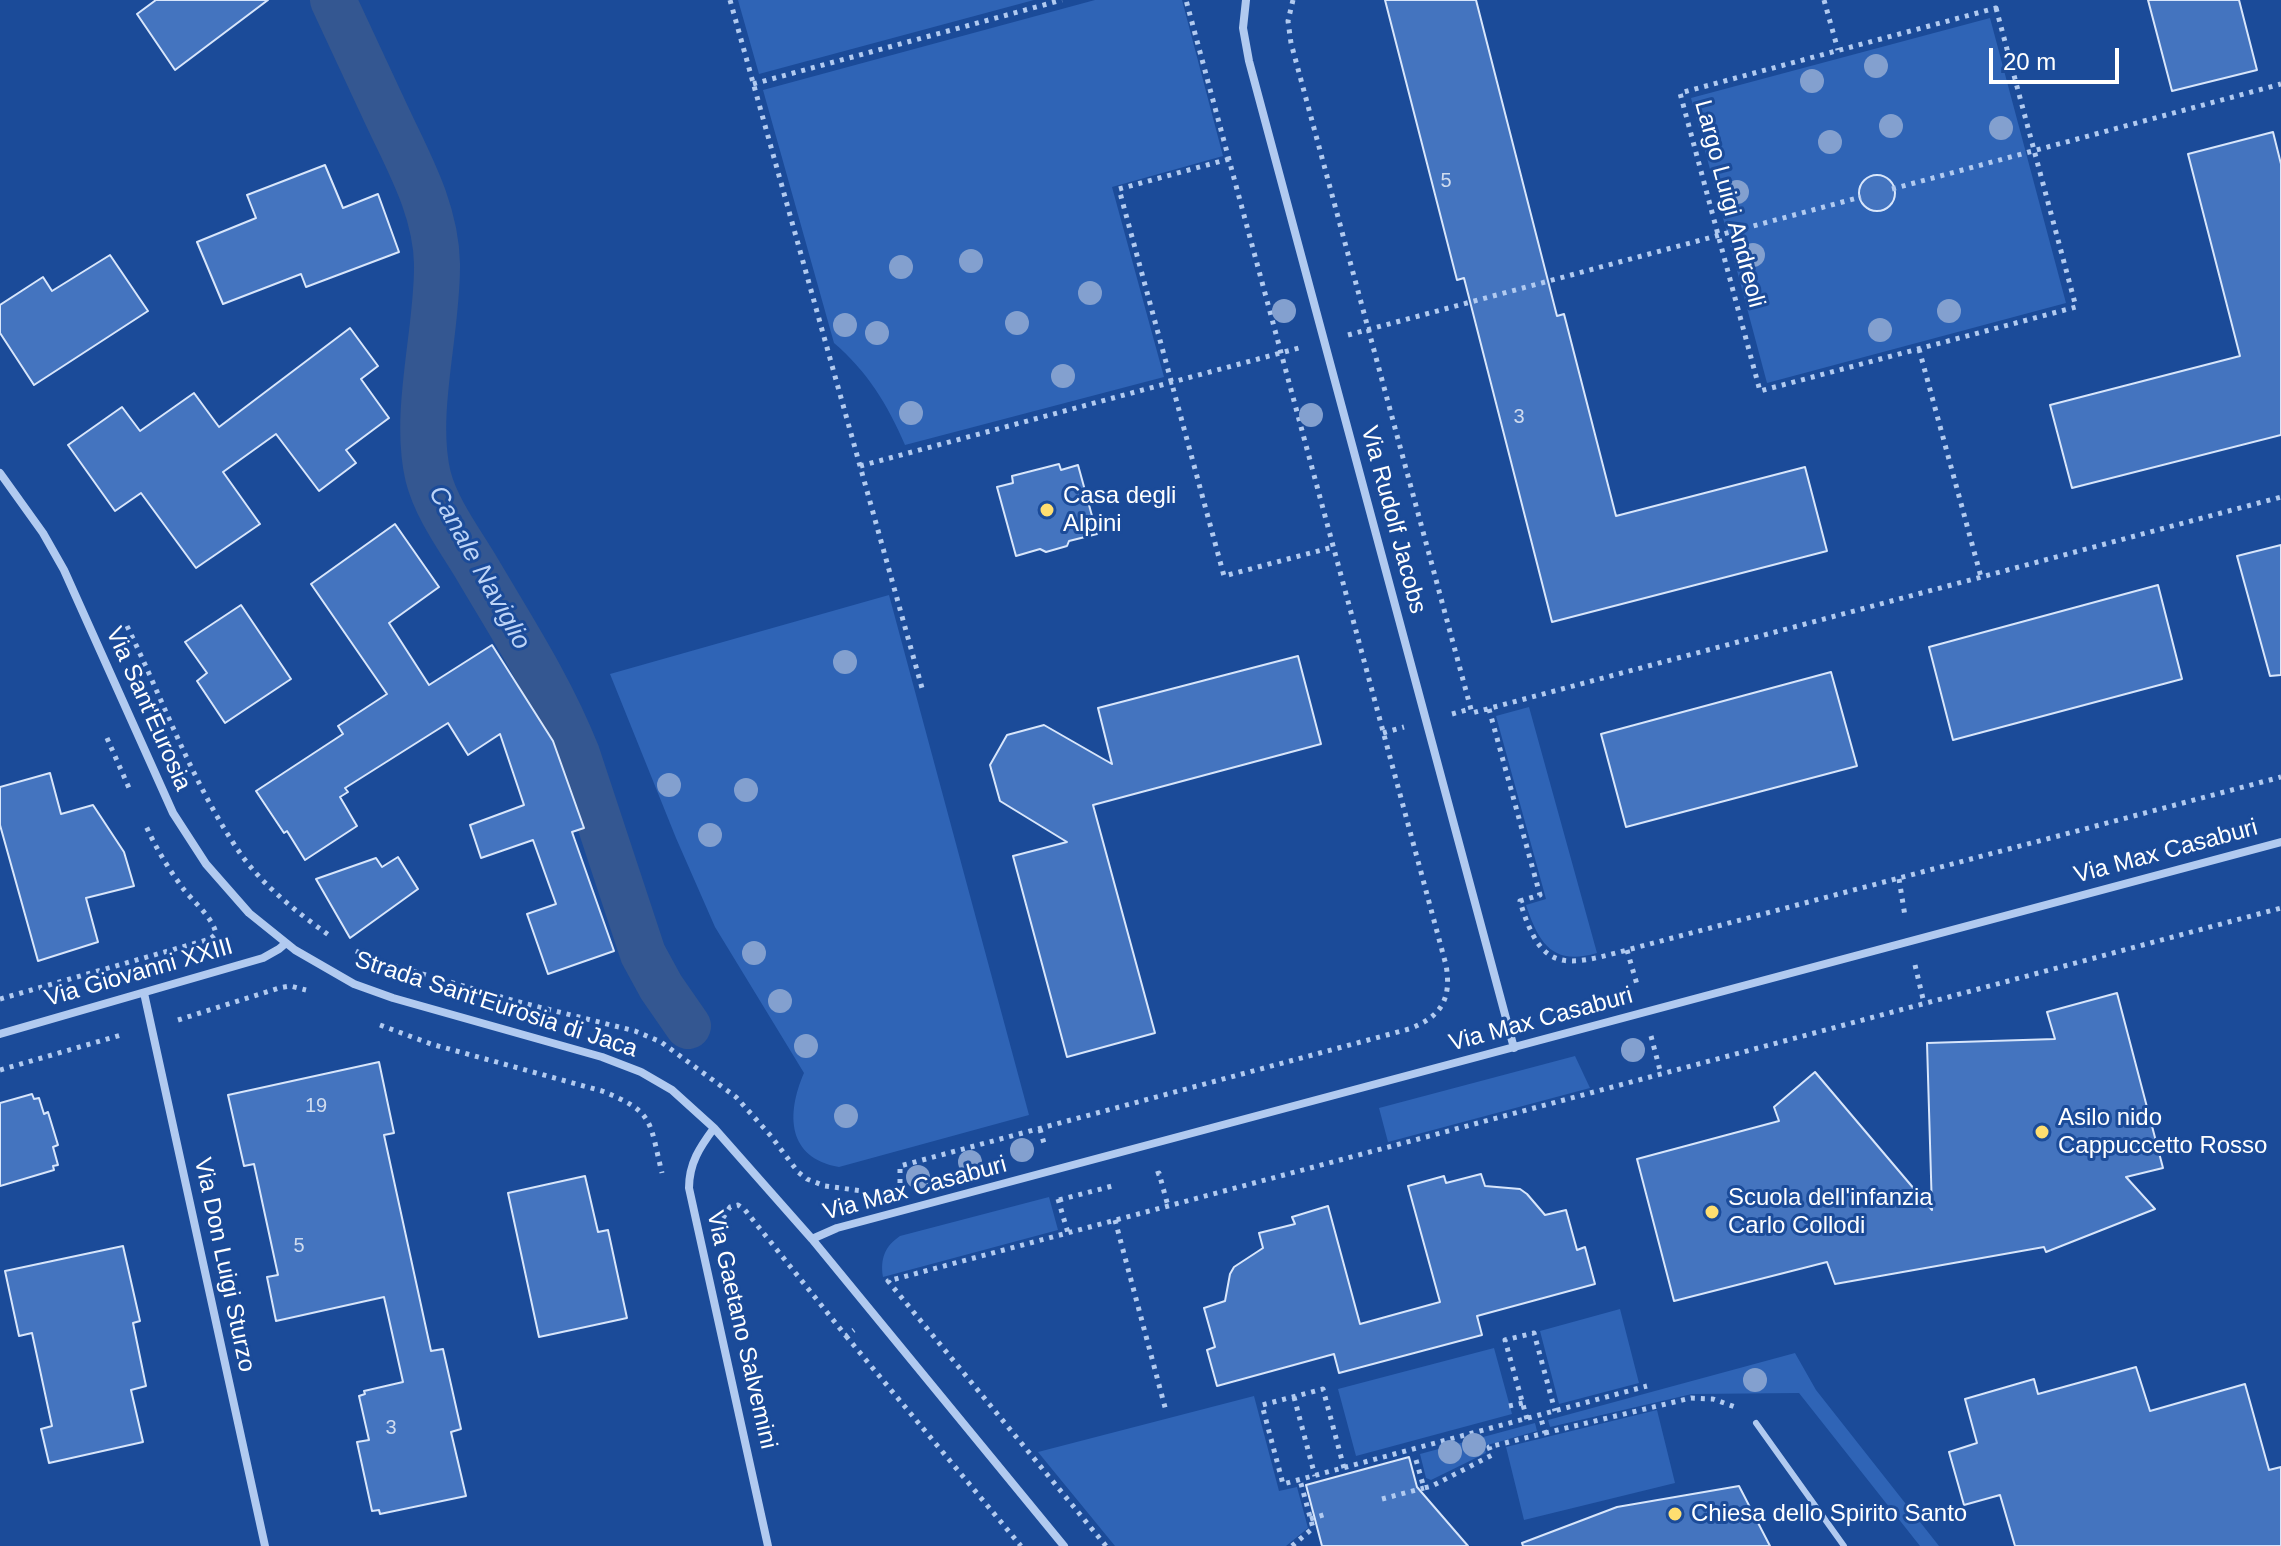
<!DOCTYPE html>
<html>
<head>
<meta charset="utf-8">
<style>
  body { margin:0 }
  #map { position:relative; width:2281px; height:1546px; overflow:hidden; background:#1b4b99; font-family:Helvetica,sans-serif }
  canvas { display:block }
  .scale { position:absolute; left:1989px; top:48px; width:130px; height:36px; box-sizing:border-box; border:4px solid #fff; border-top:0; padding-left:10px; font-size:24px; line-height:28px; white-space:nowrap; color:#fff; -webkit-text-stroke:6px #1b4b99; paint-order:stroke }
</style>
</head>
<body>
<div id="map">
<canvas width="2281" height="1546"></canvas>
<div class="scale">20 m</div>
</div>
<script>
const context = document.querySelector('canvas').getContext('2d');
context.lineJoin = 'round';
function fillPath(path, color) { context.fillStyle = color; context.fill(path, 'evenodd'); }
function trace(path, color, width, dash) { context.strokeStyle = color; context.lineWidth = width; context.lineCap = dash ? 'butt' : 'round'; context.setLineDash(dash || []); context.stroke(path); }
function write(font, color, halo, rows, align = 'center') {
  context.font = font + ' Helvetica,sans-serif'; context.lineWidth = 6; context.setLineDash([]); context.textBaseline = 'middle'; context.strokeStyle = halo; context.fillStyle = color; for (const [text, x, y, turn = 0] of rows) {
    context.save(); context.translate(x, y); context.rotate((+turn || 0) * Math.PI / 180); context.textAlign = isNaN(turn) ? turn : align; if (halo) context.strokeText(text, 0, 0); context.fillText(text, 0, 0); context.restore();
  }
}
fillPath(new Path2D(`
  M 738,0 L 1034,0 L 759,74 Z
  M 1095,0 L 1182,0 L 1223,156 L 1112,187 L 1164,377 L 905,445 C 888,405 867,371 834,343 L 763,90 Z
  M 1990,18 L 2066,303 L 1767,383 L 1691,98 Z
  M 889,595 L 1029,1115 L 839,1167 C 787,1158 786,1114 804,1073 L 715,927 L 676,838 L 610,674 Z
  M 1529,707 L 1597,953 C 1553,966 1539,944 1526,905 L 1546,899 L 1496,716 Z
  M 1575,1056 L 1590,1088 L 1388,1142 L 1379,1108 Z
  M 1049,1197 L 1058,1230 L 883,1277 C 880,1259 885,1246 900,1236 Z
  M 1620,1309 L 1639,1383 L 1559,1404 L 1540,1331 Z
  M 1494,1348 L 1512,1414 L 1356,1456 L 1338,1389 Z
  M 1795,1353 L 1816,1390 L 1939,1546 L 1920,1546 L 1799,1393 L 1692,1394 L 1550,1427 L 1548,1420 Z
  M 1254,1396 L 1279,1491 L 1297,1487 L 1308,1528 L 1286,1546 L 1115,1546 L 1038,1452 Z
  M 1657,1410 L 1675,1483 L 1524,1520 L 1506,1447 Z
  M 1535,1423 L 1537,1431 L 1484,1446 L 1486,1453 L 1431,1480 L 1426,1478 L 1420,1454 Z`), '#2f64b6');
trace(new Path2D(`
  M 333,0 C 351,38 369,77 387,116 C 409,163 436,210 437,264 C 438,330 413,412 428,476 C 436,508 459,539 476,567 C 512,628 551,688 577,754 L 643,954 L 661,987 L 688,1026`), '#345791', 46);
const building = new Path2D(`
  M 156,0 L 268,0 L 175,70 L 137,14 Z
  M 1385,0 L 1476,0 L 1557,316 L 1564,314 L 1616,516 L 1805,467 L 1827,551 L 1552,622 L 1464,278 L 1457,280 Z
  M 2148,0 L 2239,0 L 2257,70 L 2172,91 Z
  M 2273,132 L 2281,164 L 2281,435 L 2072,488 L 2050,405 L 2240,356 L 2188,154 Z
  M 325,165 L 343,208 L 378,194 L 399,252 L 306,287 L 301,274 L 223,304 L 197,242 L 256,218 L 247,195 Z
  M1859 193a18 18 0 1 1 36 0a18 18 0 1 1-36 0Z
  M 110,255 L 148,311 L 34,385 L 0,333 L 0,305 L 43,277 L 52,291 Z
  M 350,328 L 378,366 L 361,379 L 389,418 L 346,450 L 356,463 L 319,491 L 276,434 L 223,472 L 260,524 L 196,568 L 141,493 L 115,511 L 68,445 L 122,407 L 140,431 L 194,393 L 219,427 Z
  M 1059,464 L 1061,470 L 1078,465 L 1097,534 L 1069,541 L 1067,546 L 1046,552 L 1040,549 L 1016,556 L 997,487 L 1013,483 L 1012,476 Z
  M 395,524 L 439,587 L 389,623 L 429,685 L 492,645 L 553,741 L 584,828 L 572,832 L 614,951 L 548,974 L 527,914 L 556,904 L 533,840 L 481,858 L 470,825 L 524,805 L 500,734 L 468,755 L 448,723 L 345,788 L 348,792 L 340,797 L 357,826 L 305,860 L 287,831 L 284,833 L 256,791 L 343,734 L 338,726 L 387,694 L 311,584 Z
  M 2281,545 L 2281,675 L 2270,676 L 2237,556 Z
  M 2158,585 L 2182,679 L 1953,740 L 1929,647 Z
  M 241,605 L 291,679 L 225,723 L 197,681 L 207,673 L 185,642 Z
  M 1298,656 L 1321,744 L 1093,805 L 1155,1033 L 1067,1057 L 1013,856 L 1067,842 L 1000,801 L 990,765 L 1007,735 L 1044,725 L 1112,764 L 1098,708 Z
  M 1831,672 L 1857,766 L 1626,827 L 1601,734 Z
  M 50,773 L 61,814 L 93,805 L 124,852 L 134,886 L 86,898 L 98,942 L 38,961 L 0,825 L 0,787 Z
  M 398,857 L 418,889 L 350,938 L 316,879 L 376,858 L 382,867 Z
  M 2117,993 L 2163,1168 L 2126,1177 L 2155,1209 L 2046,1252 L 2044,1247 L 1835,1284 L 1827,1262 L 1674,1301 L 1637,1159 L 1779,1121 L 1774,1107 L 1815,1072 L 1932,1210 L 1927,1043 L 2055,1039 L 2047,1012 Z
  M 379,1062 L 394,1133 L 384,1135 L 431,1351 L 443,1349 L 461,1429 L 451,1432 L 466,1496 L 380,1514 L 379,1510 L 372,1511 L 357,1442 L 369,1440 L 359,1396 L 365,1394 L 364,1391 L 403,1382 L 384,1297 L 276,1321 L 267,1277 L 278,1275 L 254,1164 L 244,1166 L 228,1095 Z
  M 32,1094 L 34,1099 L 39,1098 L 44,1114 L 48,1112 L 58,1145 L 53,1147 L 58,1165 L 53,1166 L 54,1170 L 0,1186 L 0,1103 Z
  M 1481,1174 L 1485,1186 L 1520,1189 L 1527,1194 L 1545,1215 L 1566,1210 L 1577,1250 L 1585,1247 L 1595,1284 L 1477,1316 L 1482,1335 L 1339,1373 L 1334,1354 L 1217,1386 L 1207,1350 L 1215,1347 L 1204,1308 L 1225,1301 L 1230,1274 L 1234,1267 L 1263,1248 L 1259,1233 L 1295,1224 L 1292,1217 L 1328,1206 L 1360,1324 L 1440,1302 L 1408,1186 L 1444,1176 L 1446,1183 Z
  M 585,1176 L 598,1232 L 608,1230 L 627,1318 L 539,1337 L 508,1193 Z
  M 123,1246 L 140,1321 L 133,1323 L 146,1386 L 131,1390 L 143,1442 L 49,1463 L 41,1429 L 52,1426 L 32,1333 L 19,1336 L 5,1271 Z
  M 2136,1367 L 2150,1411 L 2245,1384 L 2269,1470 L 2281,1467 L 2281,1546 L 2015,1546 L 2000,1495 L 1964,1505 L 1949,1452 L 1977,1443 L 1965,1399 L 2034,1379 L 2038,1394 Z
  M 1409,1457 L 1417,1487 L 1468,1546 L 1322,1546 L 1306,1485 Z
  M 1739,1486 L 1770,1546 L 1523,1546 L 1522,1543 L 1617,1507 Z`);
fillPath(building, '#4474bf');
trace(building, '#d8e6fb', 2);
trace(new Path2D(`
  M 730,0 L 922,688
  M 1293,0 L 1288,21 L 1291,43 L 1472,713 L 2281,497
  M 1824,0 L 1838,50
  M 1996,8 L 2076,307 L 1760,391 L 1680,93 Z
  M 753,84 L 1062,0
  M 1229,159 L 1119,189 L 1224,576 L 1333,547
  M 1892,189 L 2281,84
  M 1348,335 L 1861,197
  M 1919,349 L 1981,577
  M 860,466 L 1299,348
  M 127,626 C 164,702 192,783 240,853 C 263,886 298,913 330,936
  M 1489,709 L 1540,895 L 1520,901 C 1541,973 1564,967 1627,950 L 2281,777
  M 1452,714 L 1470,709
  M 1383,733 L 1404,727
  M 107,738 L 129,788
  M 1899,879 L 1905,916
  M 1627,950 L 1638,988
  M 356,951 L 378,961 L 515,1001 L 635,1031 L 661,1042 L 736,1097 L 771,1136 L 798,1172 L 807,1179 L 825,1186 L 863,1191
  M 1915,965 L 1924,1003
  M 0,999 L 210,939 L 216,934 C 213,917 193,902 182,887 C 168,868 156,848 146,826
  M 178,1020 L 279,988 L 290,986 L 306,990
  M 380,1025 L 431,1044 L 602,1091 C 655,1112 649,1121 662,1173
  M 1651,1036 L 1661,1074
  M 0,1070 L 121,1035
  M 1040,1129 L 1045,1147
  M 1156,1174 L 1159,1173 L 1168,1206
  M 900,1183 L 900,1166 L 1409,1029 C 1441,1017 1452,999 1446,965 L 1186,0
  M 1058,1199 L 1068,1233
  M 1059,1200 L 1116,1185
  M 723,1218 L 730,1207 L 738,1205 L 745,1210 L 846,1336 L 854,1330
  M 1115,1220 L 1166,1411
  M 846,1336 L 1021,1546
  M 1294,1397 L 1315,1476
  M 1509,1406 L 1523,1403
  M 1527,1419 L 1505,1340 L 1534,1333 L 1555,1411
  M 1545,1433 L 1691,1398 L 1713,1399 L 1738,1408
  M 1416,1460 L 1424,1488 L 1432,1486 L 1492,1455 L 1489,1447 L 1545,1433 L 1540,1415
  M 1344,1468 L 1323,1389 L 1262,1405 L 1283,1484 L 1647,1386
  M 1382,1499 L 1424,1488
  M 1310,1519 L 1326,1514
  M 1106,1546 L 888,1281 L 2281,908
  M 1292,1546 L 1313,1528 L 1300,1480`), '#b1caf0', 5, [4, 6]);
trace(new Path2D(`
  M 1756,1423 L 1844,1546`), '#b1caf0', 6);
trace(new Path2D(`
  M 1246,0 L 1243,28 L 1249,61 L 1514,1048
  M 0,473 L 43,533 L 64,570 L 173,813 L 206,864 L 249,913 L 295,950 L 354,984 L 393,998 L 602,1057 L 641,1072 L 672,1090 L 714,1128 L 812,1239 L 1064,1546
  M 144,993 L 265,1546
  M 0,1034 L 263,958 L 279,949 L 286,943
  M 714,1128 C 700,1147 689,1163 689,1188 L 768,1546
  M 812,1239 L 837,1228 L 2281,842`), '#b1caf0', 8);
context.fillStyle = '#83a0cf';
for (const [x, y] of [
  [1876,66],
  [1812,81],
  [1891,126],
  [2001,128],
  [1830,142],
  [1737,192],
  [1753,255],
  [971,261],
  [901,267],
  [1090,293],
  [1284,311],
  [1949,311],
  [1017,323],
  [845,325],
  [1880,330],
  [877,333],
  [1063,376],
  [911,413],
  [1311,415],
  [845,662],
  [669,785],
  [746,790],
  [710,835],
  [754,953],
  [780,1001],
  [806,1046],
  [1633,1050],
  [846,1116],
  [1022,1150],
  [970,1162],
  [918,1177],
  [1755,1380],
  [1474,1445],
  [1450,1452]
]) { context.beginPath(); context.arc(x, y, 12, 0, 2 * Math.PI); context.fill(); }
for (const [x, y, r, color] of [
  [1047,510,8,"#ffde70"],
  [2042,1132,8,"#ffde70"],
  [1712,1212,8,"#ffde70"],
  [1675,1514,8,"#ffde70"]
]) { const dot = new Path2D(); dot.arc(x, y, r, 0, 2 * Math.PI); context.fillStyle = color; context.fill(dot); trace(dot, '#1b4b99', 3); }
write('20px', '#d0dcef', null, [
  ["5",1446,181],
  ["3",1519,417],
  ["19",316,1106],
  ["5",299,1246],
  ["3",391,1428]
]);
write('24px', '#fff', '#1b4b99', [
  ["Largo Luigi Andreoli",1729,204,75],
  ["Via Rudolf Jacobs",1393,520,75],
  ["Via Sant'Eurosia",148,709,66],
  ["Via Max Casaburi",2166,852,-15],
  ["Via Giovanni XXIII",139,973,-16],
  ["Strada Sant'Eurosia di Jaca",496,1005,18],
  ["Via Max Casaburi",1541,1020,-15],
  ["Via Max Casaburi",915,1189,-15],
  ["Via Don Luigi Sturzo",224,1265,78],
  ["Via Gaetano Salvemini",741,1330,77]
]);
write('24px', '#fff', '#1b4b99', [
  ["Casa degli",1063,496],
  ["Alpini",1063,524],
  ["Asilo nido",2058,1118],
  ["Cappuccetto Rosso",2058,1146],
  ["Scuola dell'infanzia",1728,1198],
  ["Carlo Collodi",1728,1226],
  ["Chiesa dello Spirito Santo",1691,1514]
], 'left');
write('italic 26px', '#bdd4f7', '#1b4b99', [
  ["Canale Naviglio",479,568,61]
]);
</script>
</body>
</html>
